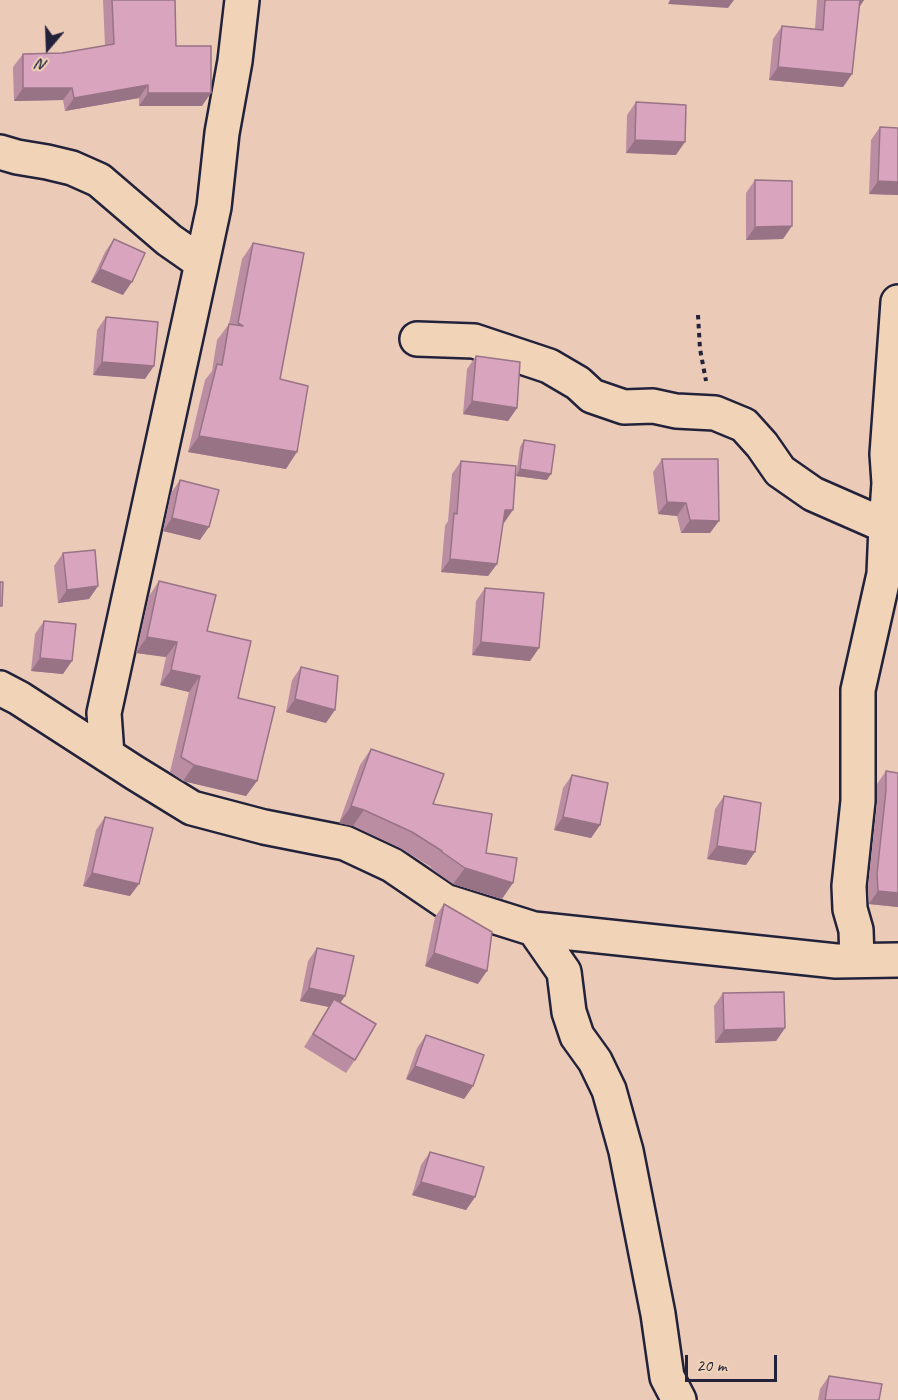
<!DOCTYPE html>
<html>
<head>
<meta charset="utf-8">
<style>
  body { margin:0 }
  #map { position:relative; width:898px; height:1400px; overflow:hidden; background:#eccab8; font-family:Caveat,sans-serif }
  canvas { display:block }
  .north { position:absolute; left:18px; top:18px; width:60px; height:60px; -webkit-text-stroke:4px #f1d3b7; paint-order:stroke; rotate:199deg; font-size:16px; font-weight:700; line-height:24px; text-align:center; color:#22223b }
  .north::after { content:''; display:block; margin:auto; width:21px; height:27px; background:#22223b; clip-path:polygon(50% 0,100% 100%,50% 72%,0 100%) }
  .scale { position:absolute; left:685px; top:1355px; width:92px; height:27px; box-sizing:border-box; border:3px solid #22223b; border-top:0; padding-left:8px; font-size:18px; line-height:21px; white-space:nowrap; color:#22223b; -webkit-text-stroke:4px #f1d3b7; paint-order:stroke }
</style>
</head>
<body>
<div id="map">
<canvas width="898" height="1400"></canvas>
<div class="north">N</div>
<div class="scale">20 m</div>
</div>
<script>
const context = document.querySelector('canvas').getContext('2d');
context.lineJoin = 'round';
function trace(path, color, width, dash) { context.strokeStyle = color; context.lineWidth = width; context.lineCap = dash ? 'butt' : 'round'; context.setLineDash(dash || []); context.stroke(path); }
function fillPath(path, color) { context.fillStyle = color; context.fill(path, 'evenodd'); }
const minor = new Path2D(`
  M 0,152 L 17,157 L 47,162 L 72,168 L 99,180 L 169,240 L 202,263
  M 417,339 L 474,341 L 549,366 L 578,383 L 592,396 L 624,407 L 653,406 L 676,411 L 715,413 L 744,425 L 762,445 L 780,471 L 813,494 L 886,526 L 884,574 L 858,690 L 858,801 L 849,886 L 850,909 L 856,930 L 857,960
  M 886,526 L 889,483 L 887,454 L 898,302
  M 0,688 L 19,698 L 135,773 L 192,808 L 264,827 L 345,843 L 392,865 L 445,901 L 534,929 L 836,961 L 898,960
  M 107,755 L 104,713 L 202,263 L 214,207 L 222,133 L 235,61 L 242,0
  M 534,929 L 564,972 L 569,1012 L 577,1036 L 595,1061 L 609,1090 L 626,1151 L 658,1314 L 667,1377 L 679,1400`);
trace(minor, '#22223b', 38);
trace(new Path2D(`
  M 698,315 L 700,349 L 706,381`), '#22223b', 4, [4.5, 4.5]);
trace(minor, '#f1d3b7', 33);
fillPath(new Path2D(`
  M 103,0 L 175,0 L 176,46 L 202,106 L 139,106 L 139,98 L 65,111 L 63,100 L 14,101 L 13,67 L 23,54 L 62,53 L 105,46 Z
  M 817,0 L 864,0 L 859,7 L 852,74 L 843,87 L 769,80 L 773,39 L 782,26 L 815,29 Z
  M 636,102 L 676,155 L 626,153 L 627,115 Z
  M 880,127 L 898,195 L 869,194 L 871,140 Z
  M 755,180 L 783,239 L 746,240 L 746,193 Z
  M 114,239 L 123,295 L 91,282 L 105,252 Z
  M 253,243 L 286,469 L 188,452 L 205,380 L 212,371 L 217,340 L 229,324 L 242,259 Z
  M 106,317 L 145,379 L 93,375 L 97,330 Z
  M 476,356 L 517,408 L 508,421 L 463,414 L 467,369 Z
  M 524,440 L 547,480 L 516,476 L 504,523 L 503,523 L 497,564 L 488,576 L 441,572 L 445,526 L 448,521 L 452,474 L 461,461 L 516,475 L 520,447 Z
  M 662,459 L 710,533 L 681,533 L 677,516 L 658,514 L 653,472 Z
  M 180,480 L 200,540 L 163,531 L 171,493 Z
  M 63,553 L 98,586 L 89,599 L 58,603 L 54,566 Z
  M 159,581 L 207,631 L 238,698 L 257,781 L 246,796 L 183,781 L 170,772 L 189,692 L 160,685 L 166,657 L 136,653 L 149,596 Z
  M 485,588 L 539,648 L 530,661 L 472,655 L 476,601 Z
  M 44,621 L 63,674 L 31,671 L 35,634 Z
  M 301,667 L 326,723 L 286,712 L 292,680 Z
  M 371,749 L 486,853 L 502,899 L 453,884 L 430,868 L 431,867 L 400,848 L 353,826 L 339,823 L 360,765 Z
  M 886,771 L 898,773 L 898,907 L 869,904 L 868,887 L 877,803 L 877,784 Z
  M 572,775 L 600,825 L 591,838 L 554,830 L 563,788 Z
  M 724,796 L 746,865 L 707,859 L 715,809 Z
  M 105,817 L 130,896 L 83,886 L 96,830 Z
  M 444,904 L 478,984 L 425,966 L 435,917 Z
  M 317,948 L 345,996 L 340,1003 L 355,1060 L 346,1073 L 304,1047 L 329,1007 L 300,1001 L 308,961 Z
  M 723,993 L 785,1028 L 776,1041 L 715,1043 L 714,1006 Z
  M 426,1035 L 473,1086 L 464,1099 L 406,1079 L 417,1048 Z
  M 430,1152 L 475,1197 L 466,1210 L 412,1195 L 421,1165 Z
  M 829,1376 L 879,1400 L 818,1400 L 820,1389 Z`), '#bb8da3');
fillPath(new Path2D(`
  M 670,0 L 734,0 L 728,8 L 668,4 Z
  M 857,0 L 864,0 L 858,9 Z
  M 778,67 L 852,74 L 843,87 L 769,80 Z
  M 148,85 L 139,98 L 65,111 L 74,98 Z
  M 23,88 L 72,88 L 63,100 L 14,101 Z
  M 148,93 L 211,93 L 202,106 L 139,106 Z
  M 635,140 L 685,142 L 676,155 L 626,153 Z
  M 878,181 L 898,182 L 898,195 L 869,194 Z
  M 792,226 L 783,239 L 746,240 L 755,227 Z
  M 100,269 L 132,282 L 123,295 L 91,282 Z
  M 102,362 L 154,366 L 145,379 L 93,375 Z
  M 472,401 L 517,408 L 508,421 L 463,414 Z
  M 199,436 L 297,452 L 286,469 L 188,452 Z
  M 520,469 L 551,474 L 547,480 L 516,476 Z
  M 667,502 L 686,503 L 677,516 L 658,514 Z
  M 505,510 L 513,510 L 504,523 L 496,523 Z
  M 172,518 L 209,527 L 200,540 L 163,531 Z
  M 690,520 L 719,521 L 710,533 L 681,533 Z
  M 450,559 L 497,564 L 488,576 L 441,572 Z
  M 98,586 L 89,599 L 58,603 L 67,590 Z
  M 147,637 L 177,642 L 166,657 L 136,653 Z
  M 481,642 L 539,648 L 530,661 L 472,655 Z
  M 40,658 L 72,661 L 63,674 L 31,671 Z
  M 171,670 L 200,676 L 189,692 L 160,685 Z
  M 295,699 L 335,710 L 326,723 L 286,712 Z
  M 194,765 L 257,781 L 246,796 L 183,781 Z
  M 351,806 L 364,810 L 353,826 L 339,823 Z
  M 563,817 L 600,825 L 591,838 L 554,830 Z
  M 717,846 L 755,852 L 746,865 L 707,859 Z
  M 465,868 L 513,883 L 502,899 L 453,884 Z
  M 92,873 L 139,884 L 130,896 L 83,886 Z
  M 878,891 L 898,893 L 898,907 L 869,904 Z
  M 434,953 L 487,971 L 478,984 L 425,966 Z
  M 309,988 L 345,996 L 336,1009 L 334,999 L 329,1007 L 300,1001 Z
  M 785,1028 L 776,1041 L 715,1043 L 724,1030 Z
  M 415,1066 L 473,1086 L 464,1099 L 406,1079 Z
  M 421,1182 L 475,1197 L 466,1210 L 412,1195 Z`), '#987385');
const building = new Path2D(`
  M 112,0 L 175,0 L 176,46 L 211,46 L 211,93 L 148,93 L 148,85 L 74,98 L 72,88 L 23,88 L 23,54 L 62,53 L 114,44 Z
  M 825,0 L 860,0 L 852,74 L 778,67 L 782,26 L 823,30 Z
  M 636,102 L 686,105 L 685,142 L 635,140 Z
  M 880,127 L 898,128 L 898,182 L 878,181 Z
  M 755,180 L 792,181 L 792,226 L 755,227 Z
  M 114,239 L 145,253 L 132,282 L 100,269 Z
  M 253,243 L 304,253 L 280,379 L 308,386 L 297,452 L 199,436 L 217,364 L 222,365 L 229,324 L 243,326 L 238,323 Z
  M 106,317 L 158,322 L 154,366 L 102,362 Z
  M 476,356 L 520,362 L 517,408 L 472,401 Z
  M 524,440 L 555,445 L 551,474 L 520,469 Z
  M 662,459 L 718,459 L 719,521 L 690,520 L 686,503 L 667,502 Z
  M 461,461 L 516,466 L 513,510 L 505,510 L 497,564 L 450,559 L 454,513 L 457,514 Z
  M 180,480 L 219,490 L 209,527 L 172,518 Z
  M 95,550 L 98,586 L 67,590 L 63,553 Z
  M 159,581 L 216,595 L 207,631 L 251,641 L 238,698 L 275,707 L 257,781 L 194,765 L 181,757 L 200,676 L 171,670 L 177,642 L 147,637 Z
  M 0,582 L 3,582 L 2,606 L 0,606 Z
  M 485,588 L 544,593 L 539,648 L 481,642 Z
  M 44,621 L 76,624 L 72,661 L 40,658 Z
  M 301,667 L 338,676 L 335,710 L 295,699 Z
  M 371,749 L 444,774 L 433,804 L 492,814 L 486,853 L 517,858 L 513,883 L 465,868 L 442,852 L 442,851 L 412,832 L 364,810 L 351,806 Z
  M 886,771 L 898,773 L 898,893 L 878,891 L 877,874 L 886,790 Z
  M 572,775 L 608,783 L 600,825 L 563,817 Z
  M 724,796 L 761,803 L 755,852 L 717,846 Z
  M 105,817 L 153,828 L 139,884 L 92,873 Z
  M 444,904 L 492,932 L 487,971 L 434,953 Z
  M 317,948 L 354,956 L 345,996 L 309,988 Z
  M 784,992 L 785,1028 L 724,1030 L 723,993 Z
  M 334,999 L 376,1024 L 355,1060 L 313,1034 Z
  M 426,1035 L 484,1055 L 473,1086 L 415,1066 Z
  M 430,1152 L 484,1167 L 475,1197 L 421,1182 Z
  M 829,1376 L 882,1384 L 879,1400 L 825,1400 Z`);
fillPath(building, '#d9a4be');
trace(building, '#987385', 1.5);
</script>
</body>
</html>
